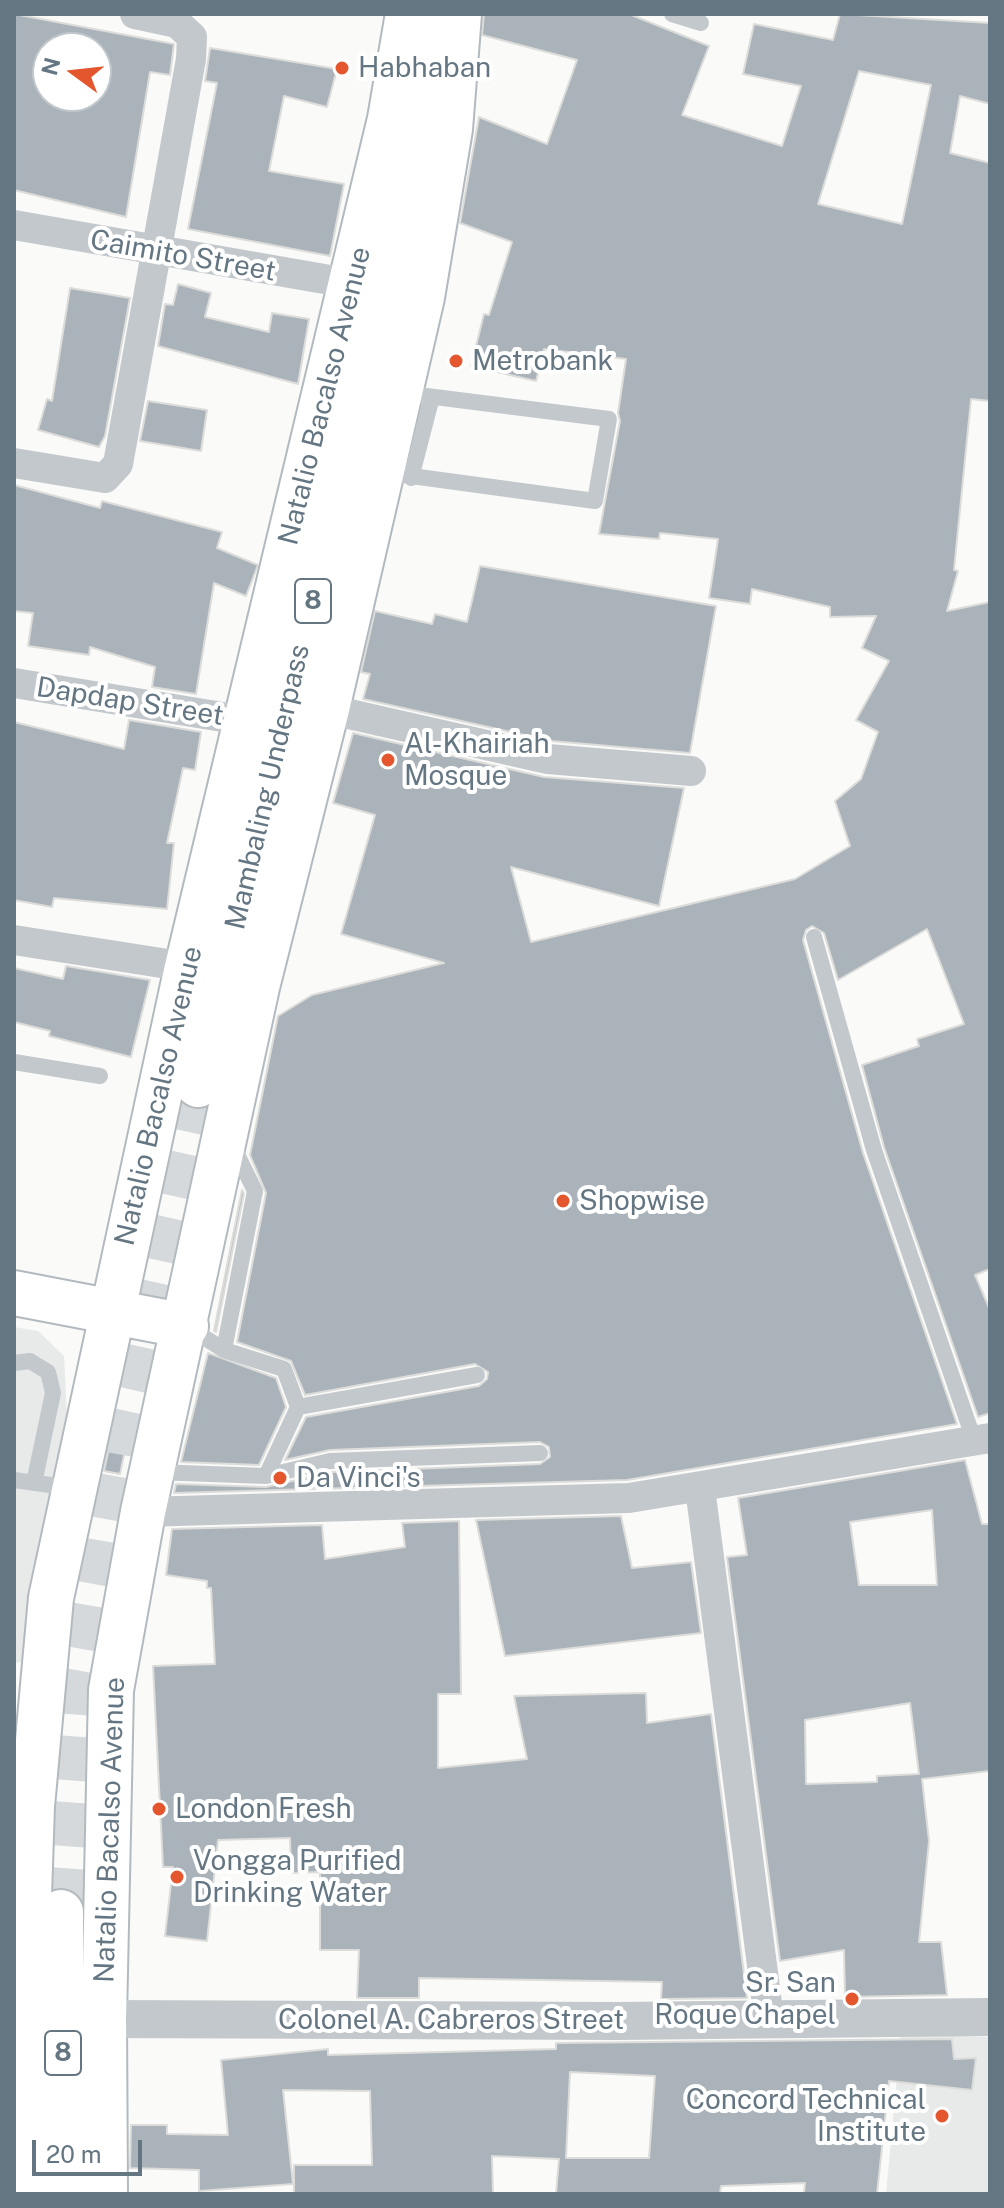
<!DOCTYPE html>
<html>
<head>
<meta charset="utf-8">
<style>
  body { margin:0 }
  #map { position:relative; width:1004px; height:2208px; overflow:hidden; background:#fafaf8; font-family:"Public Sans",sans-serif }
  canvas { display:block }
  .frame { position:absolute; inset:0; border:16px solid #657683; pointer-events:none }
  .north { position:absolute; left:32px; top:32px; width:80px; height:80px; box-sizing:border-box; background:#fff; border:2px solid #c1c8cd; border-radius:50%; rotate:285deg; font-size:22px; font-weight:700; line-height:32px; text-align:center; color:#657683 }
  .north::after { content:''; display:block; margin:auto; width:28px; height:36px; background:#e4572e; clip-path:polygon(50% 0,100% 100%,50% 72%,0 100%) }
  .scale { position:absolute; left:32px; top:2140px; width:110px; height:36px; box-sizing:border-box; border:4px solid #657683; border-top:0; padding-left:10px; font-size:24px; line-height:28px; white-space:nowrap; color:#657683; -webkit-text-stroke:6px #fff; paint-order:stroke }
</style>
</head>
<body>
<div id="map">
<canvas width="1004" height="2208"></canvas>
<div class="frame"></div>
<div class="north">N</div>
<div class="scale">20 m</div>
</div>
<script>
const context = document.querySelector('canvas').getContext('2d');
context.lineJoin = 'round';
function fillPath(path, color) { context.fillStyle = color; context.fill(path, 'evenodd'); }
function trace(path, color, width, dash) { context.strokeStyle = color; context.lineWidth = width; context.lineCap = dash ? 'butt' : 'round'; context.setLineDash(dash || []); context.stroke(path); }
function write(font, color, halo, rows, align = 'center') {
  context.font = font + ' "Public Sans",sans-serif'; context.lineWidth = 8; context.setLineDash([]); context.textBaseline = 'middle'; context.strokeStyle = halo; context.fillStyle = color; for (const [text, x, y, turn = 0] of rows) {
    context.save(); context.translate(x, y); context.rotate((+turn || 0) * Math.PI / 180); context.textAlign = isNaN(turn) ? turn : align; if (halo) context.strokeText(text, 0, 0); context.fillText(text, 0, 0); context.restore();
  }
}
fillPath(new Path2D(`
  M 14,1327 L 38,1331 L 64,1356 L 67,1416 L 23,1662 L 14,1663 Z
  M 901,2034 L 990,2037 L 990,2194 L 886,2194 Z`), '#e8e9e9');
const building = new Path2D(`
  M 14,14 L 174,44 L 170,75 L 150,72 L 126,217 L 14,190 ZM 48,48 L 96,48 L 96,96 L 48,96 Z
  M 484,14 L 629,14 L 709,46 L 682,115 L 782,146 L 801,86 L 743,74 L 754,24 L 833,40 L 840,14 L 990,23 L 990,104 L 960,96 L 950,153 L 990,163 L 990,401 L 971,399 L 954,570 L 958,571 L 947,611 L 990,602 L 990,1269 L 975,1275 L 990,1310 L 990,1413 L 978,1417 L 884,1147 L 862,1065 L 919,1046 L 917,1039 L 964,1024 L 927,929 L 838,980 L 824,933 L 812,926 L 806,930 L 803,940 L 863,1153 L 957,1424 L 627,1480 L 174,1493 L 176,1484 L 266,1487 L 331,1472 L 540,1464 L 550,1457 L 549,1447 L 540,1442 L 330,1450 L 285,1460 L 306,1417 L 479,1386 L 487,1379 L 488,1372 L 475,1364 L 305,1395 L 291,1361 L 237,1342 L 266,1193 L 250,1155 L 278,1016 L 312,995 L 444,963 L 341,934 L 375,815 L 333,803 L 353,733 L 544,777 L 684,788 L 659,906 L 511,867 L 531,942 L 795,879 L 850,846 L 835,801 L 861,779 L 878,732 L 856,720 L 889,661 L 862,648 L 876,616 L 830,617 L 830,607 L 752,589 L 750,604 L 709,598 L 718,539 L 660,533 L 659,539 L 599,534 L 620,421 L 618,413 L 626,359 L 544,349 L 536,381 L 471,366 L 484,314 L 489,315 L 512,242 L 460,223 L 479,117 L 547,144 L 577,60 L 482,35 ZM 859,71 L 931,85 L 902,224 L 818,204 Z
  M 210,48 L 337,69 L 327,107 L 284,96 L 269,171 L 344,184 L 330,256 L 188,229 L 217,83 L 205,81 Z
  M 178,284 L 211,293 L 205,317 L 269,332 L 272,313 L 309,319 L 298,384 L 158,346 L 165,304 L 173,305 Z
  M 70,288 L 130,298 L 105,436 L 99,447 L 38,430 L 47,399 L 52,401 Z
  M 148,401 L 207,410 L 201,451 L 140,441 Z
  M 14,485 L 100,508 L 102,501 L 222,532 L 217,548 L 258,565 L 246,596 L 214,583 L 196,694 L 152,687 L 155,667 L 90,647 L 89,655 L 28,646 L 33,613 L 14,611 Z
  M 480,566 L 716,606 L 690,753 L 551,741 L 363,699 L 370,674 L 361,672 L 375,611 L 432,624 L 435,614 L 467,622 Z
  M 129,720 L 201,732 L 195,770 L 183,768 L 167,843 L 174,843 L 167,909 L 54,898 L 52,907 L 14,900 L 14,722 L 124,749 Z
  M 66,966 L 150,980 L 131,1057 L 49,1036 L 50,1031 L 14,1022 L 14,968 L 63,979 Z
  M 242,1190 L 244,1193 L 216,1332 L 214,1331 Z
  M 208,1353 L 276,1378 L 286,1407 L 259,1465 L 181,1462 Z
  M 110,1443 L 126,1446 L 120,1474 L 104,1471 Z
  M 965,1460 L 982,1524 L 990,1524 L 990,1771 L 922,1779 L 929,1841 L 919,1942 L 941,1942 L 947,1995 L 845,1997 L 844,1950 L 780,1961 L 727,1557 L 747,1555 L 738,1498 ZM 932,1510 L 937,1585 L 859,1585 L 850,1522 ZM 910,1703 L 919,1774 L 877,1776 L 877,1782 L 806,1784 L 805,1720 Z
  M 621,1516 L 632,1568 L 691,1562 L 701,1633 L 505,1656 L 476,1520 Z
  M 459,1521 L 461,1694 L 438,1694 L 438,1768 L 527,1759 L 514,1696 L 646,1693 L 647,1723 L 711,1714 L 747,1998 L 661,1999 L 662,1982 L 419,1978 L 419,1998 L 357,1998 L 359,1950 L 320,1950 L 320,1872 L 291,1873 L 290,1838 L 218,1840 L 207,1941 L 165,1936 L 173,1867 L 163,1867 L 153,1666 L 215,1664 L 211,1588 L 207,1588 L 207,1581 L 166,1575 L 172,1529 L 322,1525 L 325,1559 L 405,1547 L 402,1523 Z
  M 952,2039 L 954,2059 L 976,2058 L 972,2090 L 889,2081 L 877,2194 L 804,2194 L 805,2183 L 721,2186 L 720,2194 L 556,2194 L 559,2159 L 492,2156 L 493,2194 L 294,2194 L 294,2165 L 372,2165 L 370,2091 L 283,2090 L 293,2184 L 199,2191 L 199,2170 L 130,2168 L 131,2125 L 167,2125 L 167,2134 L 228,2135 L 221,2060 L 328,2049 L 328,2055 L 556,2049 L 556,2043 ZM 570,2072 L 655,2076 L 649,2158 L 566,2158 Z`);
fillPath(building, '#aab3b9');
trace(building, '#dcdcda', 2);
trace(new Path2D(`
  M 61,1912 L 78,1676 L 125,1413 L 198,1085`), '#d5d9db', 44, [44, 22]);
const secondary = new Path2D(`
  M 14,1293 L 186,1326
  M 19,2194 L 32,1806 L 51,1598 L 187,967 L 390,119 L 408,14
  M 105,2194 L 104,2019 L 111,1690 L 143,1512 L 257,987 L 327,709 L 422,297 L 450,129 L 459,14`);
const primary = new Path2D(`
  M 198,1085 L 386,299 L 417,114 L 448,14
  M 61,1912 L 62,2194`);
trace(secondary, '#b3babf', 48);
trace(primary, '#b5babe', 48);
trace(new Path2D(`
  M 672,14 L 701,23
  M 382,472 L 595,501 L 609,419 L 403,393
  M 411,478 L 432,397
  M 814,937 L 874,1150 L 975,1443
  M 14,1062 L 100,1076
  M 232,1144 L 255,1191 L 224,1350 L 284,1369 L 298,1407 L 266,1476
  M 188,1327 L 224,1350
  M 14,1363 L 30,1361 L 48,1372 L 53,1393 L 34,1483
  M 298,1407 L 477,1375
  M 154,1472 L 266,1476 L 330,1461 L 540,1453
  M 14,1480 L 72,1488`), '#c3c8cc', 16);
trace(new Path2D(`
  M 14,225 L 353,284
  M 14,463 L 105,478 L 118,464 L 191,59 L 192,37 L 177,23 L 135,14
  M 14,683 L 247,721
  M 327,709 L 548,759 L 691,771
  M 14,940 L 187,967
  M 700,1488 L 769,2019
  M 143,1512 L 629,1498 L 990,1438`), '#c3c8cc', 30);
trace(new Path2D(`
  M 104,2019 L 618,2021 L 990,2017`), '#c3c8cc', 38);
trace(secondary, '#fff', 44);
trace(primary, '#fff', 44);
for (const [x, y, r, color] of [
  [342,68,8,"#e4572e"],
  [456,361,8,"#e4572e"],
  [388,760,8,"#e4572e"],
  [563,1201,8,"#e4572e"],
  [280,1478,8,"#e4572e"],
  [159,1809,8,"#e4572e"],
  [177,1877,8,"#e4572e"],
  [852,1999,8,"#e4572e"],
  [942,2116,8,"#e4572e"]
]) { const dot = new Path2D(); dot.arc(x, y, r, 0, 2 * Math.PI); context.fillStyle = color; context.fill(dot); trace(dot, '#fff', 3); }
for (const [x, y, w] of [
  [313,601,36],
  [63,2053,36]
]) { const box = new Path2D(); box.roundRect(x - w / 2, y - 22, w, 44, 6); context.fillStyle = '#fff'; context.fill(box); trace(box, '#657683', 2); }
write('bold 26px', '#657683', null, [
  ["8",313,601],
  ["8",63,2053]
]);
write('28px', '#657683', '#fff', [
  ["Habhaban",358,68],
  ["Metrobank",472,361],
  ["Al-Khairiah",404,744],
  ["Mosque",404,776],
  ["Shopwise",579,1201],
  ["Da Vinci's",296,1478],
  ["London Fresh",175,1809],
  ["Vongga Purified",193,1861],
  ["Drinking Water",193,1893],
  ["Sr. San",836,1983,"right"],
  ["Roque Chapel",836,2015,"right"],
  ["Concord Technical",926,2100,"right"],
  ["Institute",926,2132,"right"]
], 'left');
write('28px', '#657683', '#fff', [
  ["Caimito Street",183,256,10],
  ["Natalio Bacalso Avenue",325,396,-76],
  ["Dapdap Street",130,702,9],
  ["Mambaling Underpass",268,787,-77],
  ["Natalio Bacalso Avenue",159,1096,-77],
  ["Natalio Bacalso Avenue",110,1830,-88],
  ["Colonel A. Cabreros Street",451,2020]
]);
</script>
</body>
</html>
